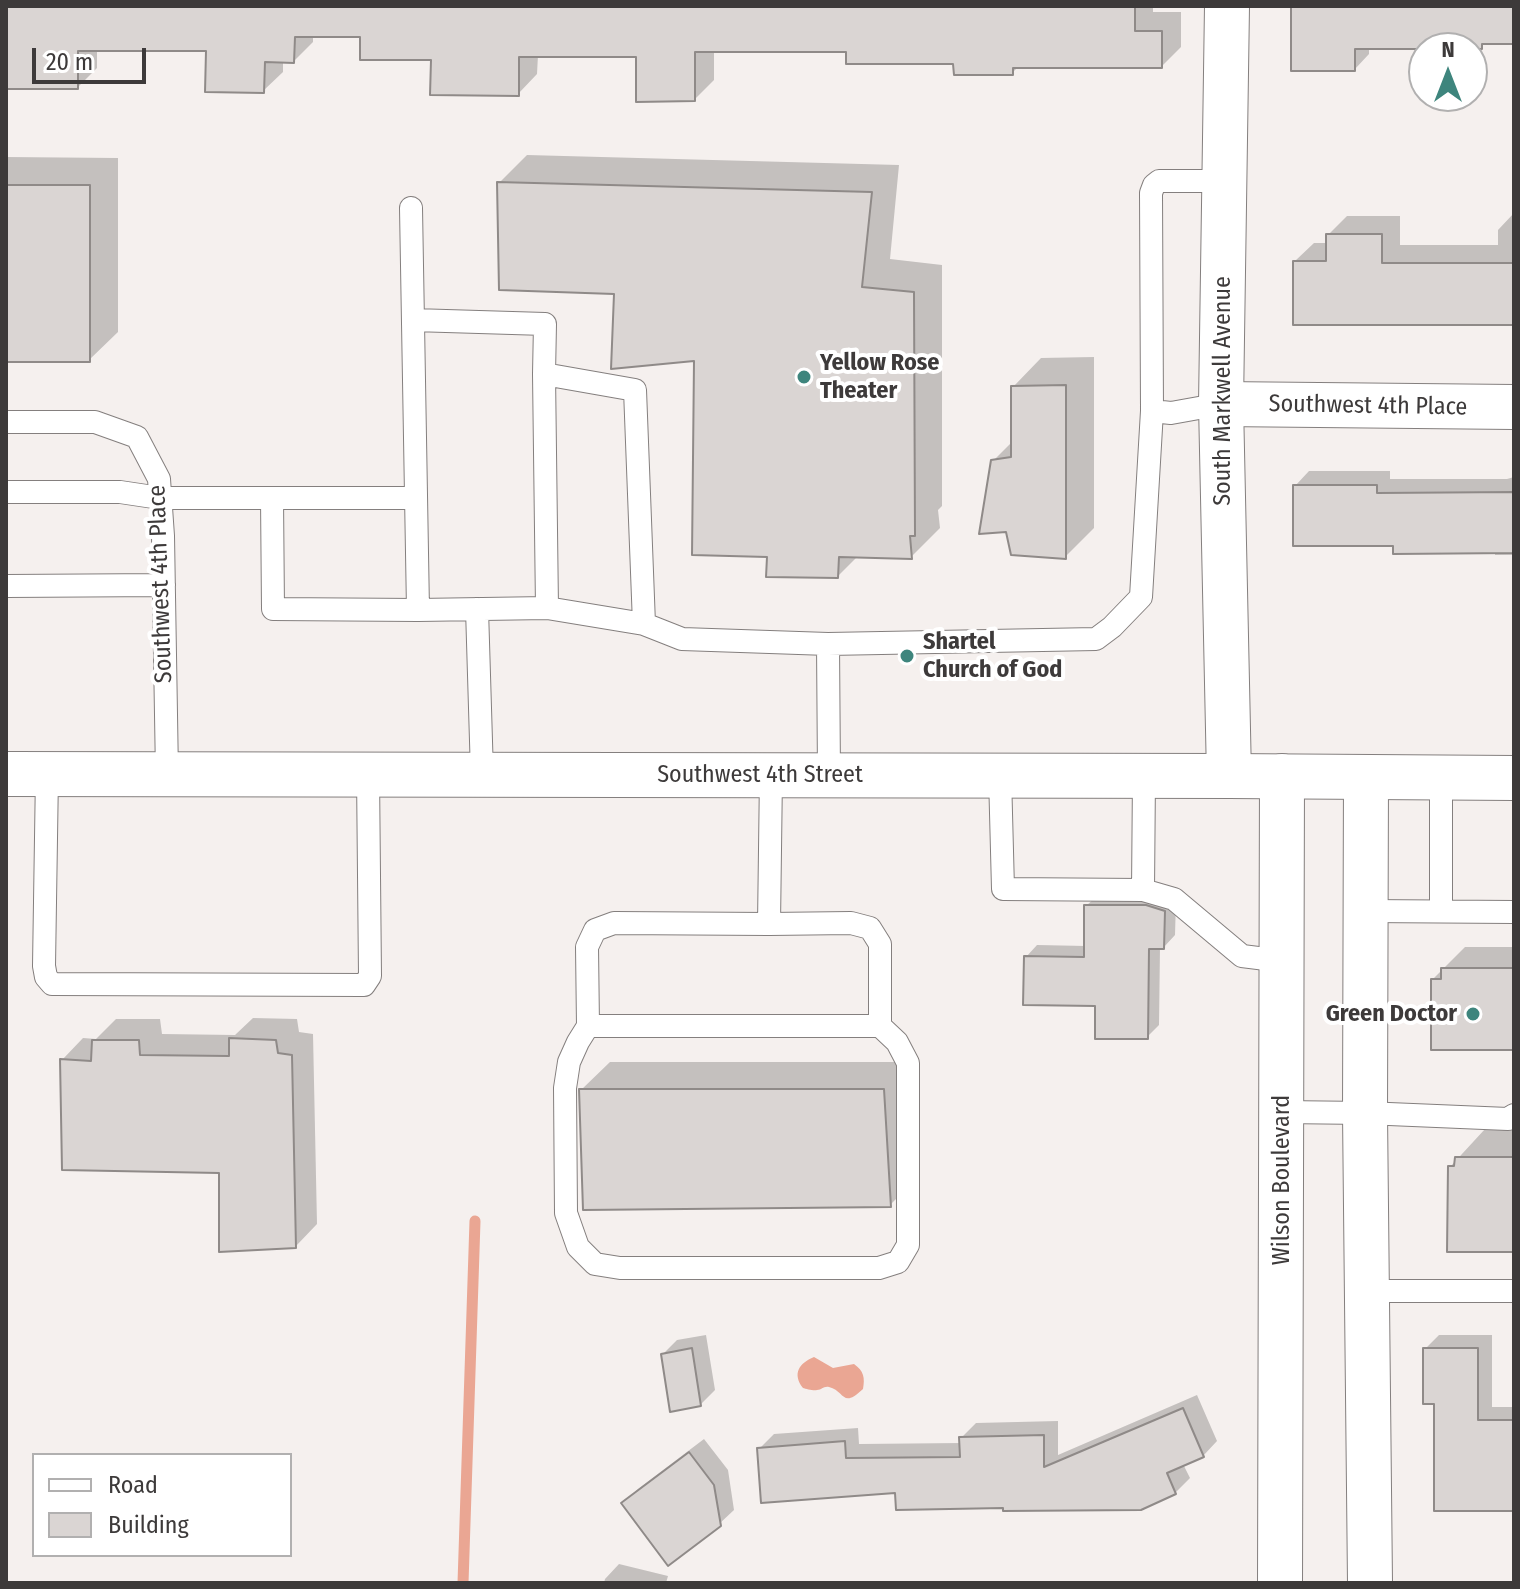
<!DOCTYPE html>
<html>
<head>
<meta charset="utf-8">
<style>
  body { margin:0 }
  #map { position:relative; width:1520px; height:1589px; overflow:hidden; background:#f5f0ee; font-family:"Fira Sans Condensed",sans-serif }
  canvas { display:block }
  .frame { position:absolute; inset:0; border:8px solid #3d3a3a; pointer-events:none }
  .legend { position:absolute; left:32px; top:1453px; width:260px; height:104px; box-sizing:border-box; background:#fff; border:2px solid #b1b0b0; margin:0; padding:10px 14px; list-style:none; font-size:24px; color:#3d3a3a }
  .legend li { display:flex; align-items:center; gap:16px; height:40px }
  .legend b { width:40px; border:2px solid #b1b0b0 }
  .north { position:absolute; left:1408px; top:32px; width:80px; height:80px; box-sizing:border-box; background:#fff; border:2px solid #b1b0b0; border-radius:50%; rotate:0deg; font-size:22px; font-weight:700; line-height:32px; text-align:center; color:#3d3a3a }
  .north::after { content:''; display:block; margin:auto; width:28px; height:36px; background:#3e857d; clip-path:polygon(50% 0,100% 100%,50% 72%,0 100%) }
  .scale { position:absolute; left:32px; top:48px; width:114px; height:36px; box-sizing:border-box; border:4px solid #3d3a3a; border-top:0; padding-left:10px; font-size:24px; line-height:28px; white-space:nowrap; color:#3d3a3a; -webkit-text-stroke:6px #fff; paint-order:stroke }
</style>
</head>
<body>
<div id="map">
<canvas width="1520" height="1589"></canvas>
<div class="frame"></div>
<ul class="legend">
<li><b style="height:10px;background:#fff"></b>Road</li>
<li><b style="height:22px;background:#dad5d3"></b>Building</li>
</ul>
<div class="north">N</div>
<div class="scale">20 m</div>
</div>
<script>
const context = document.querySelector('canvas').getContext('2d');
context.lineJoin = 'round';
function fillPath(path, color) { context.fillStyle = color; context.fill(path, 'evenodd'); }
function trace(path, color, width, dash) { context.strokeStyle = color; context.lineWidth = width; context.lineCap = dash ? 'butt' : 'round'; context.setLineDash(dash || []); context.stroke(path); }
function write(font, color, halo, rows, align = 'center') {
  context.font = font + ' "Fira Sans Condensed",sans-serif'; context.lineWidth = 8; context.setLineDash([]); context.textBaseline = 'middle'; context.strokeStyle = halo; context.fillStyle = color; for (const [text, x, y, turn = 0] of rows) {
    context.save(); context.translate(x, y); context.rotate((+turn || 0) * Math.PI / 180); context.textAlign = isNaN(turn) ? turn : align; if (halo) context.strokeText(text, 0, 0); context.fillText(text, 0, 0); context.restore();
  }
}
fillPath(new Path2D(`
  M 814,1357 L 833,1368 L 854,1364 C 864,1371 865,1378 863,1389 C 842,1409 845,1391 829,1387 C 823,1386 822,1390 817,1390 C 814,1391 806,1389 803,1388 C 792,1374 799,1363 814,1357 Z`), '#eaa693');
fillPath(new Path2D(`
  M 6,6 L 1153,6 L 1153,12 L 1181,12 L 1181,47 L 1162,66 L 1019,66 L 1012,73 L 955,62 L 848,50 L 714,50 L 714,80 L 695,99 L 638,55 L 538,55 L 537,74 L 518,94 L 433,58 L 362,35 L 313,35 L 313,42 L 294,61 L 283,61 L 283,72 L 263,91 L 208,49 L 97,49 L 97,68 L 78,87 L 6,87 Z
  M 1293,6 L 1514,6 L 1514,42 L 1486,42 L 1481,47 L 1369,47 L 1369,54 L 1355,69 Z
  M 527,155 L 899,165 L 890,259 L 942,265 L 942,506 L 938,510 L 940,528 L 912,556 L 858,556 L 838,576 L 769,555 L 696,359 L 616,292 L 499,183 Z
  M 6,157 L 118,158 L 118,332 L 89,360 L 6,360 Z
  M 1514,213 L 1514,323 L 1295,261 L 1314,243 L 1328,243 L 1328,235 L 1347,216 L 1400,216 L 1400,245 L 1498,245 L 1498,230 Z
  M 1094,357 L 1094,528 L 1066,556 L 993,461 L 1013,441 L 1013,387 L 1041,358 Z
  M 1309,471 L 1390,471 L 1390,479 L 1507,479 L 1514,477 L 1514,555 L 1495,555 L 1495,551 L 1395,544 L 1295,486 Z
  M 1098,895 L 1176,900 L 1175,935 L 1164,947 L 1160,947 L 1159,1025 L 1147,1037 L 1026,957 L 1037,945 L 1086,946 L 1086,906 Z
  M 1465,947 L 1514,947 L 1514,1048 L 1433,979 Z
  M 253,1018 L 297,1019 L 299,1032 L 313,1034 L 317,1224 L 296,1246 L 221,1171 L 62,1060 L 83,1038 L 96,1039 L 116,1019 L 160,1019 L 162,1034 L 235,1035 Z
  M 610,1062 L 912,1062 L 918,1177 L 890,1205 L 581,1090 Z
  M 1485,1129 L 1514,1129 L 1514,1250 L 1450,1167 Z
  M 706,1335 L 715,1390 L 700,1405 L 663,1354 L 677,1340 Z
  M 1439,1335 L 1492,1335 L 1492,1407 L 1514,1407 L 1514,1509 L 1436,1402 L 1425,1349 Z
  M 1197,1395 L 1217,1441 L 1203,1456 L 1183,1464 L 1190,1478 L 1175,1493 L 1005,1506 L 897,1491 L 759,1449 L 774,1434 L 858,1428 L 859,1444 L 962,1443 L 961,1438 L 976,1423 L 1058,1421 L 1058,1455 Z
  M 704,1439 L 728,1470 L 734,1510 L 719,1524 L 624,1503 L 638,1489 Z
  M 619,1564 L 668,1576 L 666,1583 L 604,1583 L 605,1579 Z`), '#0003');
trace(new Path2D(`
  M 463,1583 L 475,1221`), '#eaa693', 11);
const building = new Path2D(`
  M 6,6 L 1135,6 L 1135,31 L 1162,31 L 1162,68 L 1013,68 L 1013,75 L 954,75 L 953,64 L 846,64 L 846,52 L 695,52 L 695,101 L 636,102 L 636,57 L 519,57 L 519,96 L 430,95 L 431,60 L 360,60 L 360,37 L 295,37 L 294,63 L 265,62 L 264,93 L 205,92 L 206,51 L 78,51 L 78,89 L 6,89 Z
  M 1291,6 L 1514,6 L 1514,44 L 1482,44 L 1482,49 L 1355,49 L 1355,71 L 1291,71 Z
  M 497,182 L 872,192 L 862,287 L 914,292 L 915,536 L 910,536 L 912,559 L 839,557 L 838,578 L 766,577 L 767,557 L 692,555 L 694,361 L 611,369 L 614,294 L 499,290 Z
  M 6,185 L 90,185 L 90,362 L 6,362 Z
  M 1326,234 L 1382,234 L 1382,263 L 1514,263 L 1514,325 L 1293,325 L 1293,261 L 1326,261 Z
  M 1066,385 L 1066,559 L 1011,555 L 1006,532 L 979,534 L 991,460 L 1011,457 L 1011,386 Z
  M 1293,485 L 1377,485 L 1377,493 L 1514,492 L 1514,553 L 1393,554 L 1393,546 L 1293,546 Z
  M 1084,905 L 1146,905 L 1165,911 L 1164,949 L 1149,949 L 1148,1039 L 1095,1039 L 1095,1006 L 1023,1005 L 1024,956 L 1084,957 Z
  M 1441,968 L 1514,968 L 1514,1050 L 1431,1050 L 1431,979 L 1441,979 Z
  M 229,1038 L 276,1040 L 278,1053 L 292,1055 L 296,1248 L 219,1252 L 219,1173 L 62,1170 L 60,1059 L 91,1061 L 92,1040 L 139,1040 L 140,1055 L 229,1056 Z
  M 579,1089 L 884,1089 L 891,1207 L 583,1210 Z
  M 1455,1157 L 1514,1157 L 1514,1252 L 1447,1252 L 1448,1166 L 1454,1166 Z
  M 692,1348 L 701,1406 L 670,1412 L 661,1354 Z
  M 1423,1348 L 1478,1348 L 1478,1420 L 1514,1420 L 1514,1511 L 1434,1511 L 1434,1404 L 1423,1404 Z
  M 1183,1408 L 1204,1457 L 1167,1473 L 1176,1494 L 1141,1510 L 1003,1511 L 1003,1508 L 896,1510 L 895,1493 L 761,1503 L 757,1448 L 845,1441 L 846,1458 L 960,1457 L 959,1437 L 1044,1435 L 1044,1467 Z
  M 689,1452 L 714,1485 L 721,1526 L 668,1566 L 621,1503 Z`);
fillPath(building, '#dad5d3');
trace(building, '#8f8a88', 2);
const service = new Path2D(`
  M 411,208 L 418,610 L 547,608 L 644,624 L 682,639 L 828,644 L 829,775
  M 413,320 L 545,324 L 544,374
  M 1152,411 L 1151,193 L 1154,185 L 1159,181 L 1224,181
  M 6,422 L 95,422 L 137,437 L 159,479 L 163,536 L 167,774
  M 6,492 L 120,492 L 160,498 L 416,498
  M 272,498 L 273,609 L 418,610
  M 6,586 L 164,585
  M 547,608 L 544,374 L 635,390 L 644,624
  M 477,609 L 482,774
  M 828,644 L 1096,639 L 1112,627 L 1141,597 L 1152,411 L 1171,413 L 1221,404
  M 47,774 L 44,966 L 46,977 L 52,984 L 364,985 L 370,976 L 368,774
  M 1000,775 L 1003,889 L 1143,890 L 1144,776
  M 1441,777 L 1441,911
  M 1143,890 L 1174,899 L 1242,956 L 1282,961
  M 1365,911 L 1514,912
  M 769,924 L 614,923 L 595,930 L 587,947 L 588,1026 L 880,1026 L 880,944 L 870,928 L 851,923 L 769,924 L 771,775
  M 588,1026 L 578,1042 L 569,1062 L 565,1088 L 566,1213 L 578,1247 L 595,1264 L 620,1268 L 879,1268 L 898,1262 L 908,1245 L 908,1063 L 897,1042 L 880,1026
  M 1282,1112 L 1365,1113 L 1508,1119 L 1514,1115
  M 1366,1291 L 1514,1291`);
const minor = new Path2D(`
  M 1221,404 L 1514,407`);
const tertiary = new Path2D(`
  M 1227,6 L 1221,404 L 1229,776
  M 1366,777 L 1365,1113 L 1370,1583
  M 1280,1583 L 1282,776`);
const secondary = new Path2D(`
  M 6,774 L 1229,776 L 1514,778`);
trace(service, '#847f7e', 24);
trace(minor, '#847f7e', 46);
trace(tertiary, '#847f7e', 46);
trace(secondary, '#847f7e', 46);
trace(service, '#fff', 22);
trace(minor, '#fff', 44);
trace(tertiary, '#fff', 44);
trace(secondary, '#fff', 44);
for (const [x, y, r, color] of [
  [804,377,8,"#3e857d"],
  [907,656,8,"#3e857d"],
  [1473,1014,8,"#3e857d"]
]) { const dot = new Path2D(); dot.arc(x, y, r, 0, 2 * Math.PI); context.fillStyle = color; context.fill(dot); trace(dot, '#fff', 3); }
write('bold 24px', '#3d3a3a', '#fff', [
  ["Yellow Rose",820,363],
  ["Theater",820,391],
  ["Shartel",923,642],
  ["Church of God",923,670],
  ["Green Doctor",1457,1014,"right"]
], 'left');
write('24px', '#3d3a3a', '#fff', [
  ["South Markwell Avenue",1223,391,-90],
  ["Southwest 4th Place",1368,406,1],
  ["Southwest 4th Place",161,584,-92],
  ["Southwest 4th Street",760,775],
  ["Wilson Boulevard",1282,1180,-90]
]);
</script>
</body>
</html>
